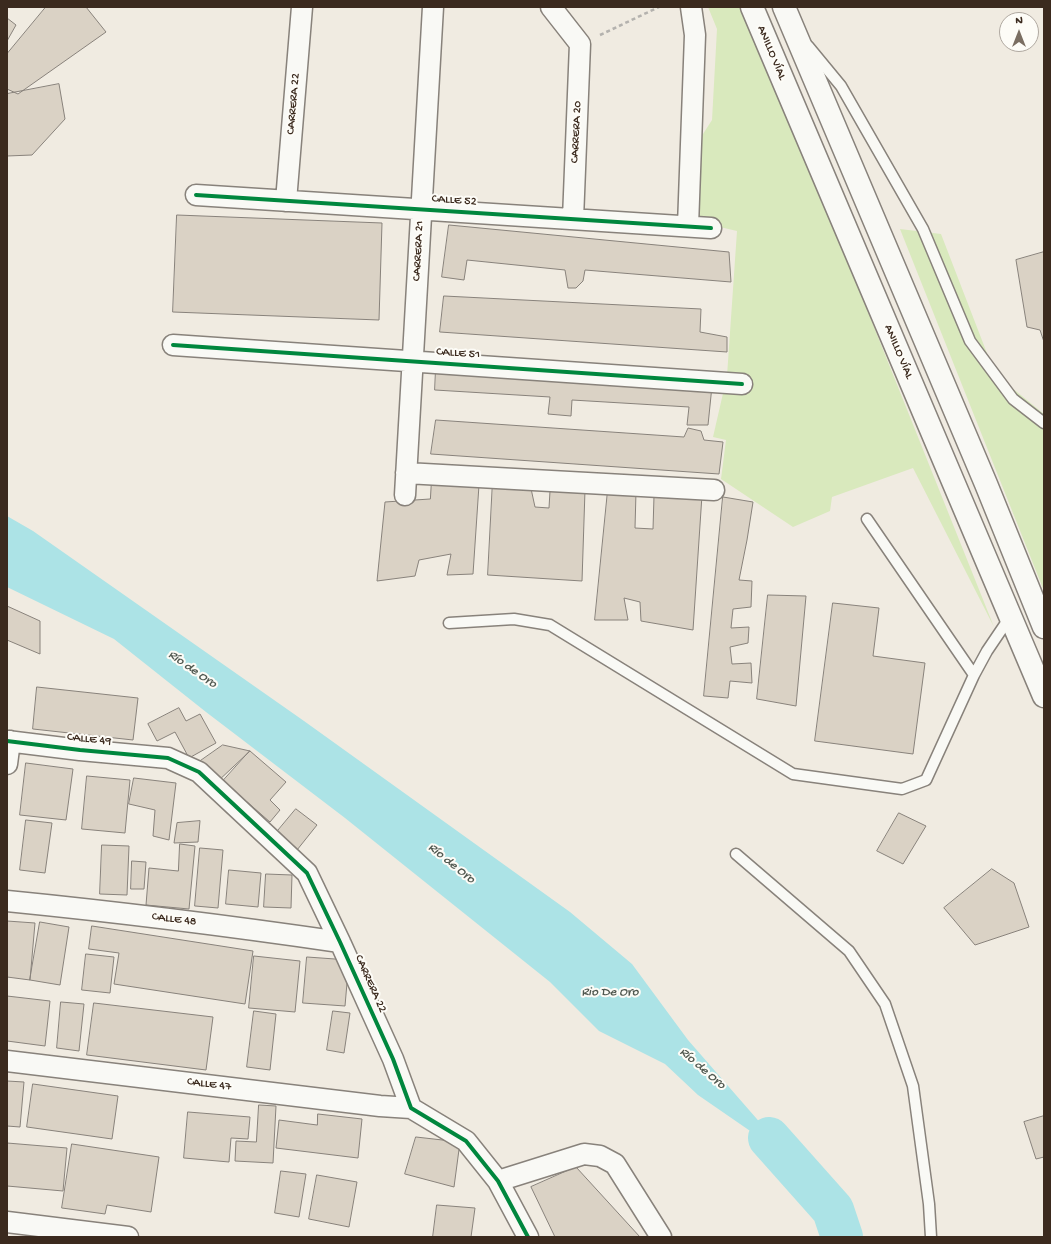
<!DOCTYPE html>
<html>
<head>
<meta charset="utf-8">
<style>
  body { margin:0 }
  #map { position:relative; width:1051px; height:1244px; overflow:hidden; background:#f0ebe1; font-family:"Gochi Hand",sans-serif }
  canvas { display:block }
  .frame { position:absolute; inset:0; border:8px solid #3b2a1e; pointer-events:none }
  .north { position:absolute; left:999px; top:12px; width:40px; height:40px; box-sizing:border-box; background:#fdfcf7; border:1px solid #afa8a0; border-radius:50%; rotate:0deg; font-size:11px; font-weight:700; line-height:16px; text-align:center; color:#3b2a1e }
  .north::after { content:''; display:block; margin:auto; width:14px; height:18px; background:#7a6e62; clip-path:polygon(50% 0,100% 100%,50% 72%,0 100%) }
</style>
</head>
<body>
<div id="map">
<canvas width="1051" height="1244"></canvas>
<div class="frame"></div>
<div class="north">N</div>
</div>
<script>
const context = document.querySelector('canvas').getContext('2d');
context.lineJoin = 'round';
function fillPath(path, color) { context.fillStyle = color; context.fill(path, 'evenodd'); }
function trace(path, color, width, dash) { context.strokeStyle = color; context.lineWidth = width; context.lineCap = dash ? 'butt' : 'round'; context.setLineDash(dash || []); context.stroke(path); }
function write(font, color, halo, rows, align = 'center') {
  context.font = font + ' "Gochi Hand",sans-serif'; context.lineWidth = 4; context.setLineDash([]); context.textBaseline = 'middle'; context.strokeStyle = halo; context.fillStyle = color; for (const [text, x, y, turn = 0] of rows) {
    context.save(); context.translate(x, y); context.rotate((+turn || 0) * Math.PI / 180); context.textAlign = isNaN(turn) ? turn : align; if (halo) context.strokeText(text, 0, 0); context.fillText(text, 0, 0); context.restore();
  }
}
fillPath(new Path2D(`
  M 708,7 L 746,7 L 994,627 L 913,468 L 832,497 L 830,511 L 793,527 L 721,479 L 726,440 L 713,437 L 727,376 L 737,231 L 694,221 L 694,148 L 712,120 L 717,29 Z
  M 900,229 L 941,234 L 995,374 L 1044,414 L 1044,591 Z`), '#d9e9bd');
fillPath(new Path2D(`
  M 7,516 L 33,531 L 304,721 L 570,912 L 632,964 L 688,1040 L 804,1173 L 828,1232 L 839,1237 L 824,1237 L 816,1218 L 787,1185 L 756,1135 L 698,1095 L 665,1064 L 599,1031 L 550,982 L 345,818 L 206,712 L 114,639 L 7,587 Z`), '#ace3e6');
trace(new Path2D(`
  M 769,1138 L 833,1210 L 842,1237`), '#ace3e6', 42);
const building = new Path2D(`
  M 46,7 L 86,7 L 106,32 L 18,94 L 7,89 L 7,54 Z
  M 7,18 L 16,25 L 7,41 Z
  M 59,84 L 65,119 L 32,155 L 7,156 L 7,94 Z
  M 177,215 L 382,223 L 379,320 L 173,312 Z
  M 449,225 L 729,252 L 731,282 L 585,270 L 583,281 L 576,288 L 568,288 L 565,270 L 467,260 L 464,280 L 442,277 Z
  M 1044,252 L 1044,342 L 1040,330 L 1027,327 L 1016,260 Z
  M 444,296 L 701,309 L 700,332 L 727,337 L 727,352 L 440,332 Z
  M 436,368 L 712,386 L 708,425 L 687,425 L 689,407 L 572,400 L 571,416 L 548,414 L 550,397 L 435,390 Z
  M 436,420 L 684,437 L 688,428 L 701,431 L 704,440 L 723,442 L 719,474 L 431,454 Z
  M 432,478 L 479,485 L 473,574 L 447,575 L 451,554 L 419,560 L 415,576 L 377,581 L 385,502 L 430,499 Z
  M 493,479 L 530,484 L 535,507 L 549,508 L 550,491 L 585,490 L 582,581 L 488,575 Z
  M 608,490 L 636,492 L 635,528 L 653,529 L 654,496 L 702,495 L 693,630 L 641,621 L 640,602 L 624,598 L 628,620 L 595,620 Z
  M 723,497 L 753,502 L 747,540 L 739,580 L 752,581 L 751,607 L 733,609 L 731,628 L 749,627 L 748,643 L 730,647 L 732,664 L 751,663 L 752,683 L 730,681 L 728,698 L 704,696 Z
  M 768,595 L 806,596 L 796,706 L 757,699 Z
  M 833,603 L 879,608 L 873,656 L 925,663 L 913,754 L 815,741 Z
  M 7,606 L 40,621 L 40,654 L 7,640 Z
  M 37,687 L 138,698 L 133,740 L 33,729 Z
  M 179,708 L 186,721 L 200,714 L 216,743 L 189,758 L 175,732 L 157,741 L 148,724 Z
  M 223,745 L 250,751 L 216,783 L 199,762 Z
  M 250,751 L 286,782 L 270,800 L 280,810 L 270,822 L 223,781 Z
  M 26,763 L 73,769 L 66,820 L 20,815 Z
  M 87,776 L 130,780 L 125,833 L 82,829 Z
  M 134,778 L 176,783 L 169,840 L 153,836 L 155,810 L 129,804 Z
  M 296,809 L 317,825 L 297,850 L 276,833 Z
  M 899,813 L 926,826 L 903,864 L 877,851 Z
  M 26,820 L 52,823 L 45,873 L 20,870 Z
  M 200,821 L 198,842 L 174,843 L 177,823 Z
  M 180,844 L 195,846 L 189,909 L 146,905 L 149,868 L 178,871 Z
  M 102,845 L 129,846 L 127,895 L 100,894 Z
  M 200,848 L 223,850 L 218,908 L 195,906 Z
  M 132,861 L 146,862 L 144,889 L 131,889 Z
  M 992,869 L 1014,883 L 1029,927 L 975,945 L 944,908 Z
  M 229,870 L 261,873 L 258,907 L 226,904 Z
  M 266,874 L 292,875 L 291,908 L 264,907 Z
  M 7,921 L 35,923 L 30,980 L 7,977 Z
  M 40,922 L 69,927 L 60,985 L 30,980 Z
  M 92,926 L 253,951 L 245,1004 L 114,984 L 119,953 L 89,949 Z
  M 86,954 L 114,957 L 110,993 L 82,990 Z
  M 254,956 L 300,961 L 295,1012 L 249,1008 Z
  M 307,957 L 349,960 L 345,1006 L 303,1003 Z
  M 7,996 L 50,1001 L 45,1046 L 7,1041 Z
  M 61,1002 L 84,1004 L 79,1051 L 57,1048 Z
  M 94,1003 L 213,1017 L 206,1070 L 87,1055 Z
  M 254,1011 L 276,1014 L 270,1070 L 247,1067 Z
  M 333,1011 L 350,1013 L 344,1053 L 327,1050 Z
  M 7,1081 L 24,1082 L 20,1127 L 7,1126 Z
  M 33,1084 L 118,1096 L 112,1139 L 27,1127 Z
  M 259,1105 L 276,1106 L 273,1163 L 235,1161 L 236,1141 L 256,1142 Z
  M 188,1112 L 250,1117 L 248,1139 L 231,1138 L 229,1162 L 184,1158 Z
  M 318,1114 L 362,1119 L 358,1158 L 276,1148 L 279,1120 L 317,1125 Z
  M 1044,1116 L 1044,1157 L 1036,1159 L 1024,1122 Z
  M 416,1137 L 460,1142 L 454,1187 L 405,1174 Z
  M 7,1143 L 67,1148 L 63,1191 L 7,1186 Z
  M 72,1144 L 159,1157 L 151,1212 L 107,1205 L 105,1214 L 62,1208 Z
  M 576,1167 L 640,1237 L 555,1237 L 531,1187 Z
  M 281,1171 L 306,1174 L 299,1217 L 275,1213 Z
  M 317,1175 L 357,1182 L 349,1227 L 309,1219 Z
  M 437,1205 L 475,1208 L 471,1237 L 433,1237 Z`);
fillPath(building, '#dad2c5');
trace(building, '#88827b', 1);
const lane = new Path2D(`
  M 808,46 L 841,86 L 923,229 L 970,341 L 1013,399 L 1044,423
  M 867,519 L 974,675
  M 449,623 L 514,619 L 550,625 L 793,774 L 902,789 L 926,780 L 974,675 L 987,651 L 1010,617
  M 736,854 L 849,951 L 885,1004 L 913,1086 L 929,1204 L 931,1237`);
const street = new Path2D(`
  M 551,7 L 580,44 L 573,219
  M 196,195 L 711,228
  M 286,201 L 302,7
  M 688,226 L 695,35 L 691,7
  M 173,345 L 742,384
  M 406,473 L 714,490
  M 405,495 L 433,7
  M 7,741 L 80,750 L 168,758 L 199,772 L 307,873 L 340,942 L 393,1059 L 411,1108 L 466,1141 L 498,1181 L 528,1237
  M 7,764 L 10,741
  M 7,901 C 118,912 230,926 340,942
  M 7,1061 L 380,1106 L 411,1108
  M 498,1181 L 584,1154 L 600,1156 L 615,1164 L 661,1237
  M 7,1222 L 128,1237`);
const highway = new Path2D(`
  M 752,7 L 1044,696
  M 784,7 L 986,484 L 1044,627`);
trace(lane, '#88827b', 13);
trace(street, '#88827b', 23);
trace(highway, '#88827b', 25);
trace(new Path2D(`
  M 600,35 L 659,7`), '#b4b2ae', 2.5, [4, 3]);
trace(lane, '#f9f9f5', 10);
trace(street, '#f9f9f5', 20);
trace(highway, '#f9f9f5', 22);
trace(new Path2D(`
  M 196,195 L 711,228
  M 173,345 L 742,384
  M 7,741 L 80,750 L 168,758 L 199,772 L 307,873 L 340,942 L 393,1059 L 411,1108 L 466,1141 L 498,1181 L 528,1237`), '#00873e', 4);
write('12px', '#3b2a1e', '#fdfcf7', [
  ["ANILLO VÍAL",771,53,67],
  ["CARRERA 22",294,104,-85],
  ["CARRERA 20",577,132,-87],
  ["CALLE 52",454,201,4],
  ["CARRERA 21",419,251,-87],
  ["ANILLO VÍAL",898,352,67],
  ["CALLE 51",458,354,4],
  ["CALLE 49",89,740,6],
  ["CALLE 48",174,920,7],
  ["CARRERA 22",370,984,66],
  ["CALLE 47",209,1085,7]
]);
write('italic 13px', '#505850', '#fdfcf7', [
  ["Río de Oro",192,670,35],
  ["Río de Oro",451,864,39],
  ["Rio De Oro",610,993],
  ["Río de Oro",702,1069,41]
]);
</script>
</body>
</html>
